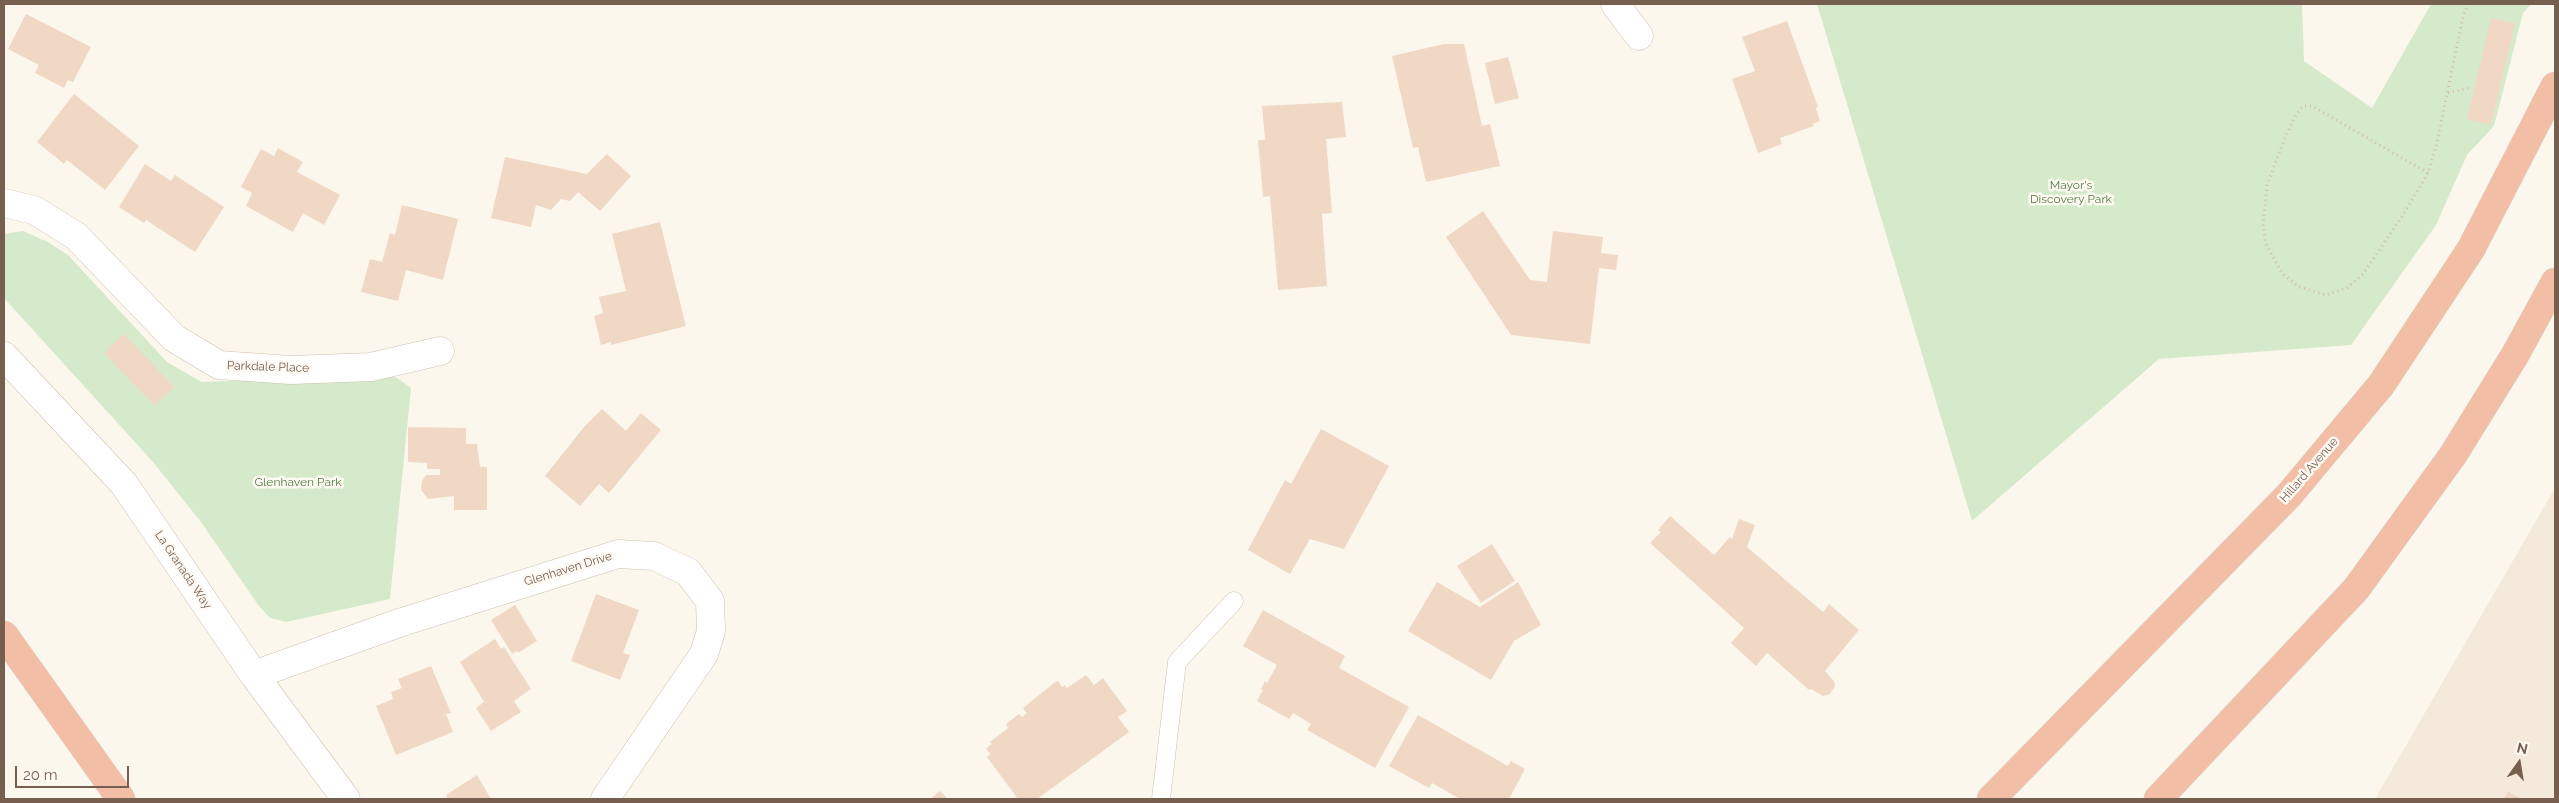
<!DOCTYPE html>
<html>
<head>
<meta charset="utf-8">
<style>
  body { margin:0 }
  #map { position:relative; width:2559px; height:803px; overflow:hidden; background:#fcf7ec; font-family:Raleway,sans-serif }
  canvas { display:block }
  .frame { position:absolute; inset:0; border:5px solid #775f4f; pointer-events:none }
  .north { position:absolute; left:2494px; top:738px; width:50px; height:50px; -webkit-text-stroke:4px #fefaf3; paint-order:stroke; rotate:13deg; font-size:14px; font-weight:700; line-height:20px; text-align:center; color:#775f4f }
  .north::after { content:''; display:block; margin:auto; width:18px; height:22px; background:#775f4f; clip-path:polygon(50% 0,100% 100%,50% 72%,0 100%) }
  .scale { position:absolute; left:15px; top:766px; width:114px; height:22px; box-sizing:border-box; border:2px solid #775f4f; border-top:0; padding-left:6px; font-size:15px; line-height:18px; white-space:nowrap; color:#775f4f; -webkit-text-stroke:4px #fefaf3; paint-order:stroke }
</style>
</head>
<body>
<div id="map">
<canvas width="2559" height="803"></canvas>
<div class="frame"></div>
<div class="north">N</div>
<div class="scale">20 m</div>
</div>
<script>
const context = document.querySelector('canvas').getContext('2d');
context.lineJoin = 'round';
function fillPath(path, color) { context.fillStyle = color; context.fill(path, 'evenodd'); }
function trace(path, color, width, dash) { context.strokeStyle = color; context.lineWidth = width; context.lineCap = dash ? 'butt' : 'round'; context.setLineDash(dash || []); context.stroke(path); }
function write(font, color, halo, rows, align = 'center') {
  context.font = font + ' Raleway,sans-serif'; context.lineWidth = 5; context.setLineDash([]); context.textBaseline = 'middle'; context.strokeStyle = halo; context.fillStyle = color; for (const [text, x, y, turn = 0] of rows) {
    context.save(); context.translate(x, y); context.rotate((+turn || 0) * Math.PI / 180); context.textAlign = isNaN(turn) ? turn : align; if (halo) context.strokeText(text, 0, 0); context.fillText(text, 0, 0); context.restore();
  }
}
fillPath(new Path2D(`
  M 2555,488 L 2555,799 L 2375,799 Z`), '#f4e9da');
fillPath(new Path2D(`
  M 1817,4 L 2302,4 L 2304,61 L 2372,108 L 2431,4 L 2531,4 L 2523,13 L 2494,126 L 2467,155 L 2436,225 L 2351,345 L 2159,359 L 1972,521 Z
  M 23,231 L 48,242 L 68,255 L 167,362 L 202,382 L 387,375 L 397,378 L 411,388 L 390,599 L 286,622 L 270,618 L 259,606 L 201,522 L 153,462 L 4,298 L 4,234 Z`), '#d5eaca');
fillPath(new Path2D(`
  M 26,14 L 91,47 L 73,82 L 68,80 L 64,88 L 35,73 L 39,65 L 8,49 Z
  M 2491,18 L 2515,23 L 2491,125 L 2467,119 Z
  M 1787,21 L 1818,107 L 1816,108 L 1820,121 L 1813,124 L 1814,126 L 1780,138 L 1782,144 L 1758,153 L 1732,79 L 1755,71 L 1742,37 Z
  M 1444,44 L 1464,44 L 1482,126 L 1490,124 L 1500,166 L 1426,182 L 1418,147 L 1413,148 L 1392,56 Z
  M 1508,57 L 1519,98 L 1495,104 L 1485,63 Z
  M 74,94 L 139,146 L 105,190 L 67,160 L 64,164 L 37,142 Z
  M 1342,102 L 1346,137 L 1326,139 L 1332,213 L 1322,214 L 1327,286 L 1278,290 L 1270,196 L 1263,197 L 1258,140 L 1265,140 L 1262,106 Z
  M 278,148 L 303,162 L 297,172 L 340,195 L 324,225 L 303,213 L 293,232 L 246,206 L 252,193 L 241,187 L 261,149 L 274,156 Z
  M 607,154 L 631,176 L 600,211 L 578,192 L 570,201 L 561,199 L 551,210 L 536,205 L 531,227 L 491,218 L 505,157 L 587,174 Z
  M 145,164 L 171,181 L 175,175 L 224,207 L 195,252 L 146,220 L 144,223 L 119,207 Z
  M 402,205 L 458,219 L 443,280 L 406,270 L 398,301 L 361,292 L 370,259 L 382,262 L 390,233 L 395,235 Z
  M 1483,211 L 1530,280 L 1547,282 L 1553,231 L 1603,237 L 1601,253 L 1618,255 L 1616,270 L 1599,268 L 1590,344 L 1511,335 L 1446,237 Z
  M 660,222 L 686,326 L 611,345 L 611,342 L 601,345 L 594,316 L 603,313 L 599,297 L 626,291 L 612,234 Z
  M 124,334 L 174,387 L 155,406 L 104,353 Z
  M 602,409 L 626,431 L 641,413 L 661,430 L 609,493 L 599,484 L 580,506 L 545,476 L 584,427 Z
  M 408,427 L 466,428 L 466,444 L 477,444 L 480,467 L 487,467 L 487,510 L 454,510 L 454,496 L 428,499 L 421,490 L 422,481 L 426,475 L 440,475 L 440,469 L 427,469 L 427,463 L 408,462 Z
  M 1321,429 L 1389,466 L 1344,549 L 1310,539 L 1290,574 L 1248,550 L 1285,480 L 1291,484 Z
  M 1670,516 L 1714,555 L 1730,537 L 1732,539 L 1739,519 L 1755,525 L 1747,547 L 1823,612 L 1829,604 L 1859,630 L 1825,671 L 1834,681 L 1835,686 L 1830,694 L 1823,696 L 1811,689 L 1809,690 L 1767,653 L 1756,666 L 1731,643 L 1744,628 L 1650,543 L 1661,532 L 1658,530 Z
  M 1492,544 L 1515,581 L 1481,603 L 1457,566 Z
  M 1437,582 L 1480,607 L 1518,582 L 1541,625 L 1514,641 L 1491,680 L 1408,631 Z
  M 596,594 L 639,610 L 623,653 L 630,655 L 620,680 L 571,661 Z
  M 515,605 L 537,641 L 518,653 L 517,651 L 512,654 L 491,620 Z
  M 1263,610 L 1345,656 L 1339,668 L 1409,707 L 1375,768 L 1307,730 L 1311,724 L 1293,713 L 1289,719 L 1257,701 L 1263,690 L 1261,689 L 1265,681 L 1267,683 L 1277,665 L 1243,646 Z
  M 495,639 L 501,649 L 504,647 L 531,689 L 514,701 L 521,712 L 491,731 L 476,708 L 484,702 L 460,662 Z
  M 431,666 L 451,713 L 446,714 L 453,732 L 396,755 L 376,706 L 393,699 L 391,692 L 402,688 L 398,679 Z
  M 1086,675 L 1094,685 L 1103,678 L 1127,711 L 1118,717 L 1129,732 L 1037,799 L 1018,799 L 987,757 L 990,754 L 986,748 L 992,744 L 990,742 L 1008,728 L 1006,724 L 1019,714 L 1022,717 L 1027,713 L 1023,708 L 1055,682 L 1058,681 L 1062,687 L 1065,685 L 1067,688 Z
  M 1418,715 L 1508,766 L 1511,761 L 1525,769 L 1509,799 L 1460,799 L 1432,783 L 1429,788 L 1389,766 Z
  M 477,775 L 491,799 L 448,799 L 446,795 Z
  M 940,791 L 948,799 L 930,799 Z
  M 2508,792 L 2521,799 L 2504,799 Z`), '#f0d8c5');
const service = new Path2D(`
  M 1161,799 L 1177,662 L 1234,601`);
const minor = new Path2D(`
  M 1615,4 L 1639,36
  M 4,203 L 34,210 L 76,236 L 174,338 L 219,365 L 291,370 L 371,367 L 440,351
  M 4,356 L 124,484 L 254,675 L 346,799
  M 254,675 L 399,623 L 618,554 L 654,556 L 688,572 L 710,601 L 711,631 L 704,654 L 605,799`);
const motorway = new Path2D(`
  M 4,635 L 121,799
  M 1991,799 L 2289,495 L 2381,385 L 2471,249 L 2555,86
  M 2158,799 L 2356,589 L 2453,455 L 2515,355 L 2555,282`);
trace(service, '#cec0b1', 19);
trace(minor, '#cec0b1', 29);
trace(motorway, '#dcd5d1', 29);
trace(new Path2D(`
  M 2448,93 L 2469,88
  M 2428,173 L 2312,106 L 2303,106 L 2294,118 L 2284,140 L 2267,185 L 2263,226 L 2266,244 L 2282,273 L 2299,287 L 2326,295 L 2347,288 L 2363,274 L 2403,215 L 2428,173 L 2436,147 L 2463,17 L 2468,4`), '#d6bca7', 3, [1, 4]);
trace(service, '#fff', 18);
trace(minor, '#fff', 28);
trace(motorway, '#f3bea6', 28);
write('12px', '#547c47', '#fefaf3', [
  ["Mayor's",2071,185],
  ["Discovery Park",2071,199],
  ["Glenhaven Park",298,482]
]);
write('12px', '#775f4f', '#fefaf3', [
  ["Parkdale Place",268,367,2],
  ["Hillard Avenue",2309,470,-49],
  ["Glenhaven Drive",568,569,-17],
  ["La Granada Way",183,570,56]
]);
</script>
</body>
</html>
